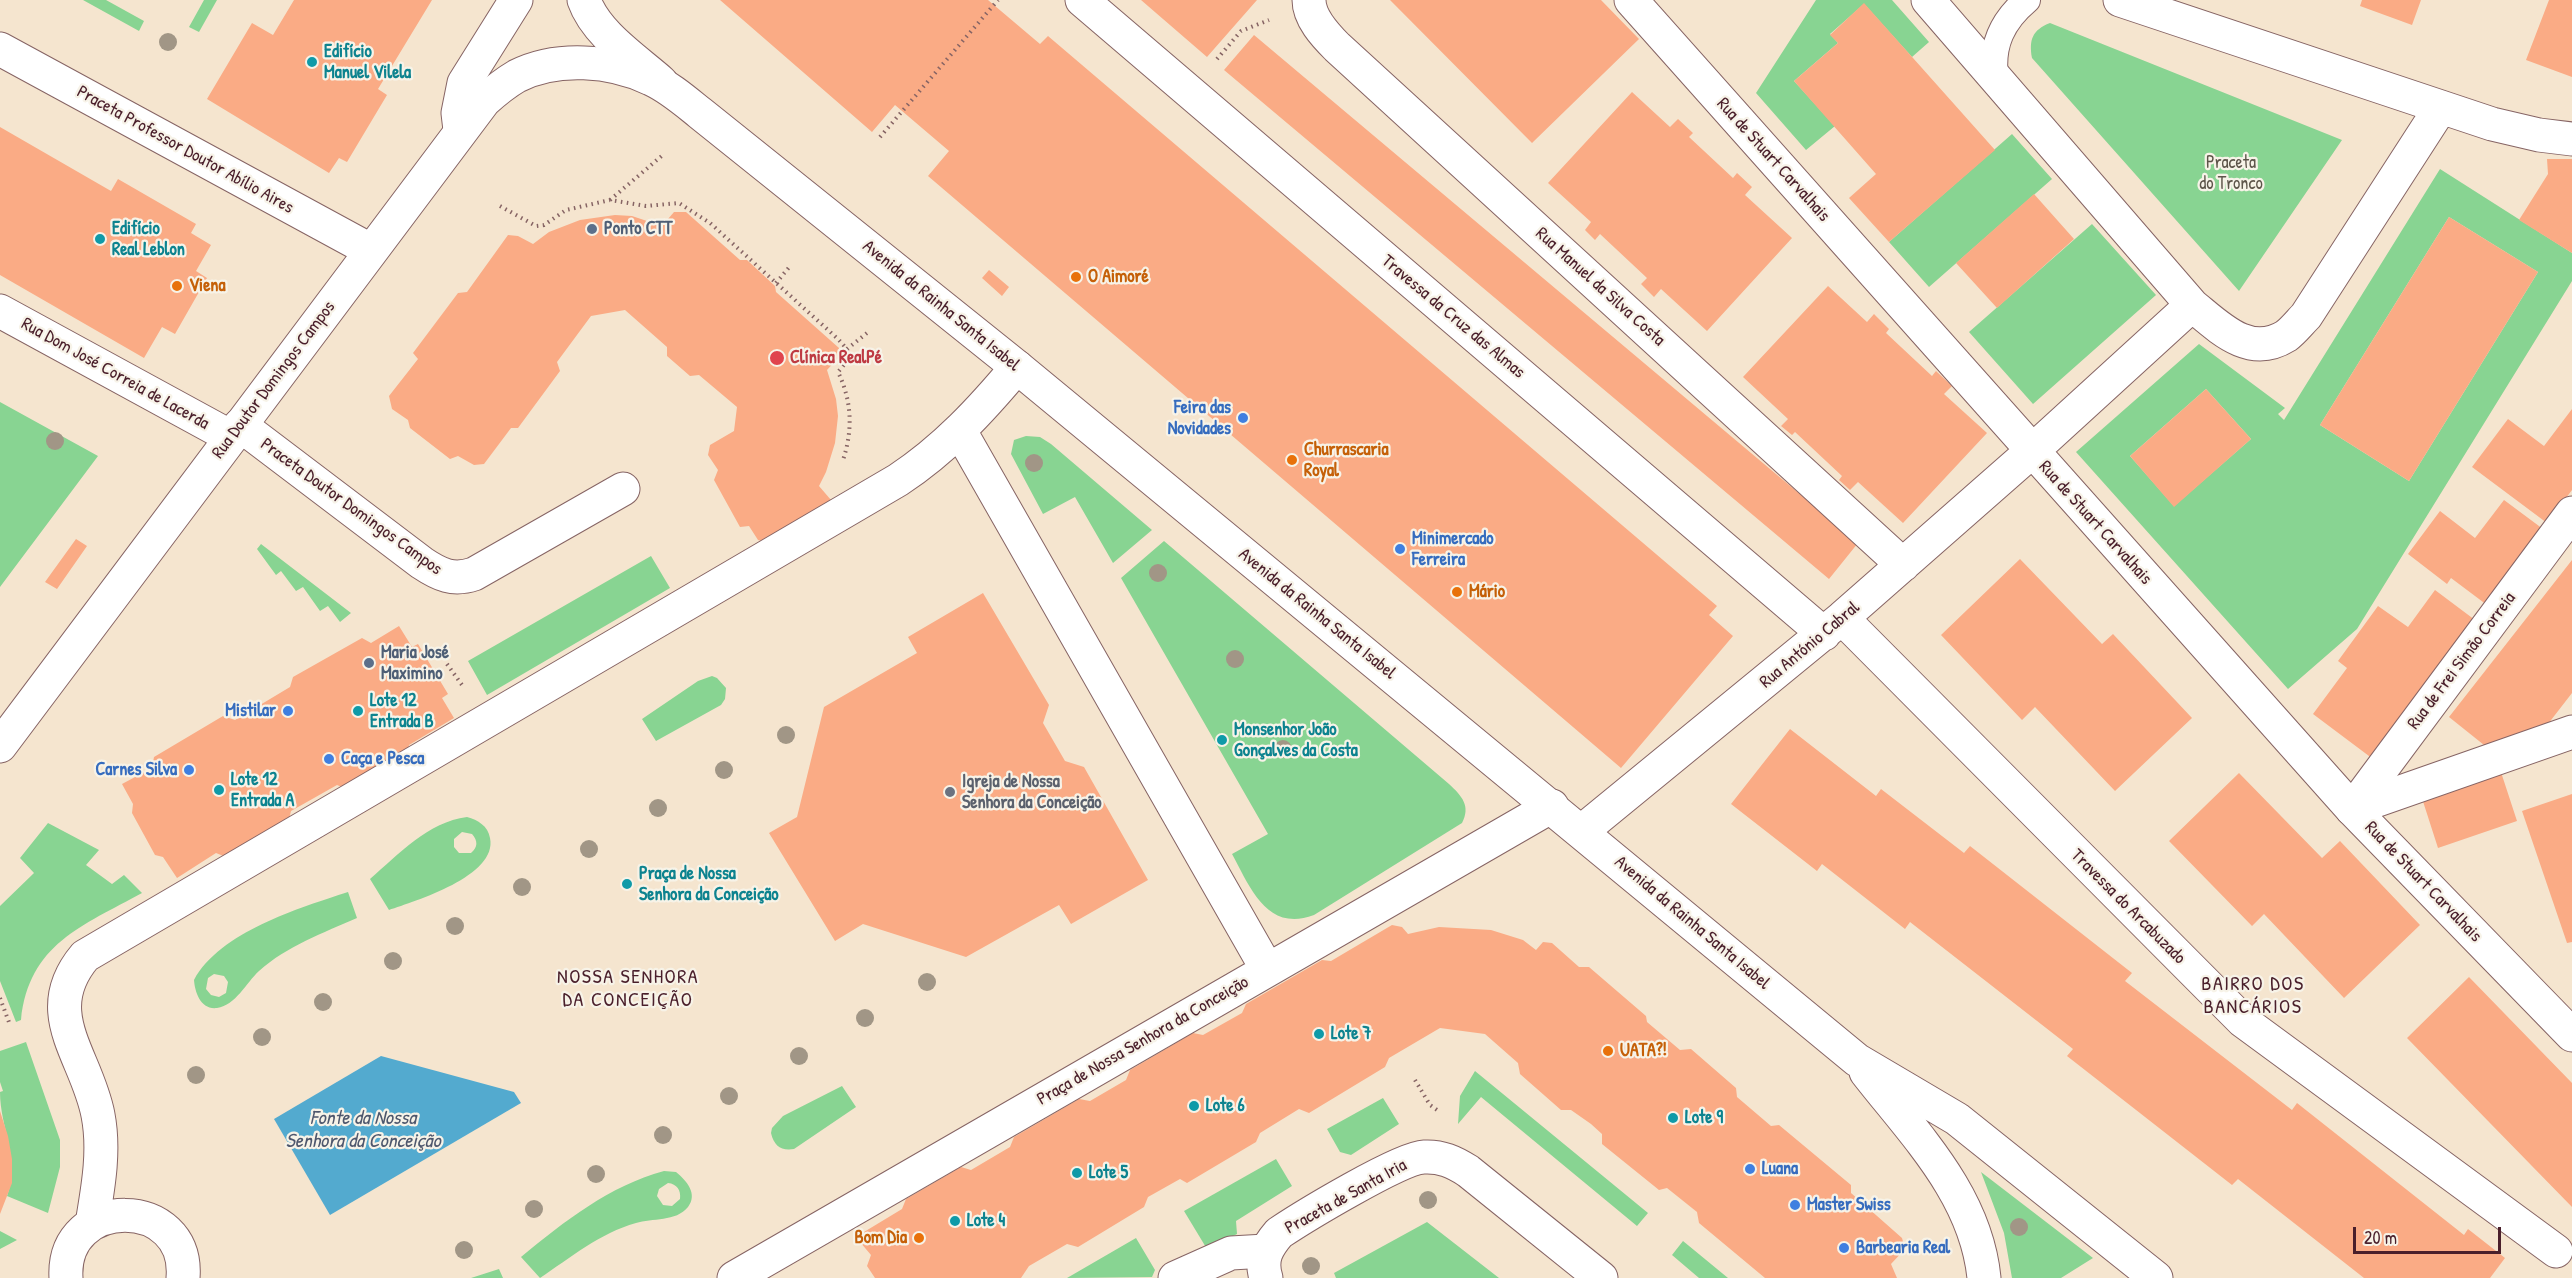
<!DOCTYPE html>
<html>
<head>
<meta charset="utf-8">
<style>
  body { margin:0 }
  #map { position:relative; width:2572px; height:1278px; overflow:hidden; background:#f5e5cf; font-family:"Patrick Hand",sans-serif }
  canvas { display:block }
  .scale { position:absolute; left:2353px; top:1227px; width:148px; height:27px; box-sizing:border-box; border:3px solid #4a1f2b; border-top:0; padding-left:8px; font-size:18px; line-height:21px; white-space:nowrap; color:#4a1f2b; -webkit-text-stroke:4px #f7f3e8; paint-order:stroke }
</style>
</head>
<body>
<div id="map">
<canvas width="2572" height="1278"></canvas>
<div class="scale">20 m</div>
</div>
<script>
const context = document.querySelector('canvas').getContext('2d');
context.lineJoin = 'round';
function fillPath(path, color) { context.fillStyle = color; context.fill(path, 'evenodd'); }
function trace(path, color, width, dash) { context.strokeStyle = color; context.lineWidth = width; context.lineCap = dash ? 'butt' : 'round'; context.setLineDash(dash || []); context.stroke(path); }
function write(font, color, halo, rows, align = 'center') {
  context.font = font + ' "Patrick Hand",sans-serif'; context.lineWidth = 4.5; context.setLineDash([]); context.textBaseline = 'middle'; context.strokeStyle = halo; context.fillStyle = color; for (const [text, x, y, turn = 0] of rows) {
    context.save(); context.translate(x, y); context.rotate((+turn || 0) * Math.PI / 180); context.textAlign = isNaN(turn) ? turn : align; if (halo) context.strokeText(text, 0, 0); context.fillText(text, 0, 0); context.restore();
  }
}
fillPath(new Path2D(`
  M 83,0 L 106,0 L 144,21 L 139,31 Z
  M 204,0 L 217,0 L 199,32 L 189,27 Z
  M 1816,0 L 1892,0 L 1929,42 L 1912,57 L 1864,4 L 1830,34 L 1838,43 L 1794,81 L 1835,126 L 1806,150 L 1756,93 Z
  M 2050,23 L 2342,140 L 2239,291 L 2032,58 C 2029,40 2032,30 2050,23 Z
  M 2012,134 L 2052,179 L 1929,287 L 1889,242 Z
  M 2440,169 L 2572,253 L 2572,281 L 2357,629 L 2288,689 L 2076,452 L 2199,344 L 2285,408 L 2278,414 L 2284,420 ZM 2449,217 L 2538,272 L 2409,481 L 2320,425 ZM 2206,389 L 2251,439 L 2174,506 L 2130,456 Z
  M 2092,224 L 2156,295 L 2033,404 L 1969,332 Z
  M 0,402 L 98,456 L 0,587 Z
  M 1026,436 L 1040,437 L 1051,444 L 1152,530 L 1113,563 L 1075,497 L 1043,514 L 1011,454 L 1014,440 Z
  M 1164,541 L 1449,784 C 1462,796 1471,806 1462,823 L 1314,915 C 1267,933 1250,887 1232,854 L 1268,834 L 1121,578 Z
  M 261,544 L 351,613 L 340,622 L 328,606 L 320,611 L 303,587 L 296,591 L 281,571 L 276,575 L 257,549 Z
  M 651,556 L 670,588 L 487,695 L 468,661 Z
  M 712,676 L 717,678 L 726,688 L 725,699 L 721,705 L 656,741 L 642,719 L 698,681 Z
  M 467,817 C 478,820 488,826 490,838 C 498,876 415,901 389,910 L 370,879 C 399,854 428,822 467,817 ZM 462,832 L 472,834 C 478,841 478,847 471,853 L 459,853 L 454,847 L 454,839 Z
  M 48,823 L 99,850 L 86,865 L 112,884 L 124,875 L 142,893 C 82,926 29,944 21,1020 L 16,1022 L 0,981 L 0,906 L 34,873 L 20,858 Z
  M 348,892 L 357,918 C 323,933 287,946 259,971 C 246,983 236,1005 217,1008 C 201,1010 195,993 194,980 C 220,932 299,908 348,892 ZM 214,974 L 224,976 L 228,982 L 226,993 L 219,997 L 211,995 L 206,989 L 208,978 Z
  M 26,1042 L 60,1140 L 60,1167 L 48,1213 L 7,1196 C 21,1160 0,1129 0,1092 L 3,1091 L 0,1082 L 0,1051 Z
  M 1475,1071 L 1648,1213 L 1637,1226 L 1481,1097 L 1458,1124 L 1460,1096 Z
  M 842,1086 L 856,1107 L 794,1149 C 781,1151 774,1146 771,1133 L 772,1128 L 783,1116 Z
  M 1383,1098 L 1399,1124 L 1351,1155 L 1340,1152 L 1327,1129 Z
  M 1276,1159 L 1292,1186 L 1236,1221 L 1237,1234 L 1207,1249 L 1184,1211 Z
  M 664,1171 L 676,1172 C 687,1181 698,1194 688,1207 C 676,1222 652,1218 636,1223 C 600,1233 570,1258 540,1278 L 521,1257 C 565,1221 609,1186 664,1171 ZM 668,1183 C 677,1184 681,1190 680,1199 L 672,1206 L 663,1205 L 657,1196 L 659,1189 Z
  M 1981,1172 L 2093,1258 L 2061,1278 L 2012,1278 L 2004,1233 Z
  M 1427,1222 L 1499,1278 L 1336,1278 L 1334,1273 Z
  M 0,1231 L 17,1240 L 0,1249 Z
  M 1136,1238 L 1155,1270 L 1152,1277 L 1067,1278 Z
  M 1683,1241 L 1728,1278 L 1699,1278 L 1672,1255 Z
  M 499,1269 L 503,1278 L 471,1278 Z`), '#88d492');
fillPath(new Path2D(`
  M 381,1056 L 514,1092 L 521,1103 L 330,1215 L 274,1119 Z`), '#53aacf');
fillPath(new Path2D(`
  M 294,0 L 432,0 L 378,89 L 387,95 L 347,162 L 339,158 L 329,173 L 207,99 L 252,23 L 273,35 Z
  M 720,0 L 988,0 L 1040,44 L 1048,36 L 1717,606 L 1709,615 L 1733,636 L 1621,768 L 928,176 L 949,151 L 895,105 L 872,132 Z
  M 1141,0 L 1257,0 L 1207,57 Z
  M 1390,0 L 1601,0 L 1639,39 L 1532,143 Z
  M 2362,0 L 2421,0 L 2412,25 L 2360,6 Z
  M 2549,0 L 2572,0 L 2572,77 L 2526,60 Z
  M 1864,3 L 1995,150 L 1889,242 L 1849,198 L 1876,174 L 1794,81 L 1838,43 L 1830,35 Z
  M 1254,35 L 1858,543 L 1829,579 L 1224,70 Z
  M 1632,92 L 1670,127 L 1678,119 L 1693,133 L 1689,137 L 1733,178 L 1737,173 L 1752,187 L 1745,195 L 1792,238 L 1707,331 L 1661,289 L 1654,297 L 1641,284 L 1647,278 L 1600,234 L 1595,240 L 1585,230 L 1591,222 L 1548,183 Z
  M 0,127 L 111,191 L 118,179 L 196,224 L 191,233 L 211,245 L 196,271 L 207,278 L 175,334 L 162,327 L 144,358 L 0,275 Z
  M 2547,159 L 2572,159 L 2572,253 L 2519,220 L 2548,174 Z
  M 2034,194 L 2074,239 L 1997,308 L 1956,263 Z
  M 674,212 L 686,212 L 740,260 L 747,260 L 775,286 L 776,292 L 839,348 L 839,357 L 827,370 L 836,399 L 838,416 L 835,443 L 826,472 L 819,486 L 831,500 L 826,511 L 769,543 L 758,540 L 749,526 L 740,527 L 714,480 L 718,470 L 708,455 L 710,445 L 734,431 L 737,407 L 699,375 L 690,376 L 667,356 L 667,347 L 625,310 L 591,316 L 557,362 L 560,371 L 518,428 L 511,428 L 484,464 L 474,465 L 458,456 L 450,459 L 410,428 L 408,420 L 392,409 L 389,396 L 418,359 L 413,353 L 458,293 L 467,292 L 508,235 L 518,236 L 533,244 L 549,232 L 580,220 L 615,215 L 632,216 L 662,226 Z
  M 2449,217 L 2538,272 L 2409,481 L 2320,425 Z
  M 989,270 L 1009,287 L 1002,296 L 982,278 Z
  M 1828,286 L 1867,322 L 1874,314 L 1889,329 L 1886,333 L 1932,376 L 1936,371 L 1952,386 L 1944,394 L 1987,433 L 1903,523 L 1858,482 L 1850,490 L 1839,480 L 1842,476 L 1795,432 L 1792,435 L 1781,426 L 1788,419 L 1743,377 Z
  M 2206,389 L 2251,439 L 2174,507 L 2130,456 Z
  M 2572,409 L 2572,490 L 2547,523 L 2472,467 L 2508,419 L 2544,446 Z
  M 2504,500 L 2543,529 L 2487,605 L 2451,578 L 2447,584 L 2408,554 L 2440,511 L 2475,538 Z
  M 76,539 L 87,546 L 57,589 L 45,582 Z
  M 2020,559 L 2102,644 L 2113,634 L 2192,718 L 2115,791 L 2035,707 L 2022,720 L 1941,635 Z
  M 2572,560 L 2572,693 L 2541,733 L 2489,749 L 2449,717 Z
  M 2435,590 L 2475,620 L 2373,759 L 2313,714 L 2347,668 L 2338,661 L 2378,606 L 2408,627 Z
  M 983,593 L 1049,705 L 1043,723 L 1065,761 L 1084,767 L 1148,880 L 1071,924 L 1059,905 L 966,957 L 863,924 L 835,941 L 769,833 L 797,817 L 824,707 L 917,653 L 908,637 Z
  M 399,626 L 412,647 L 418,644 L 448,694 L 442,698 L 454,718 L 409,745 L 408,752 L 347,789 L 337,785 L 291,811 L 289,819 L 226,857 L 216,853 L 177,878 L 163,857 L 155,855 L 132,813 L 133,804 L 122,784 L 152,768 L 154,757 L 223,716 L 235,720 L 290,687 L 293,677 L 362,638 L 371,643 Z
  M 1790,729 L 1876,796 L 1881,789 L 1964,853 L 1970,846 L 2132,973 L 2125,981 L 2292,1110 L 2297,1103 L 2464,1235 L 2468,1229 L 2505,1258 L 2490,1278 L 2364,1278 L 2238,1179 L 2232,1185 L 2067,1056 L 2073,1049 L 1910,922 L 1905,929 L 1822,864 L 1817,871 L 1731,804 Z
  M 2498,763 L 2517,821 L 2438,848 L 2419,789 Z
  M 2239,773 L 2322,858 L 2340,841 L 2420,925 L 2344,998 L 2264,914 L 2252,926 L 2169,841 Z
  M 2572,794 L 2572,942 L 2567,943 L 2522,811 Z
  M 1392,925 L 1402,927 L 1408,934 L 1439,927 L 1491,930 L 1523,940 L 1536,950 L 1543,942 L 1552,943 L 1579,967 L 1589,967 L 1646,1016 L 1647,1022 L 1680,1050 L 1691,1049 L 1736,1088 L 1737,1097 L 1771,1126 L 1779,1125 L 1851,1185 L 1851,1193 L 1902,1238 L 1905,1249 L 1891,1264 L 1897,1278 L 1765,1278 L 1699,1223 L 1697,1212 L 1667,1188 L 1659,1190 L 1602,1144 L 1602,1134 L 1591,1124 L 1571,1110 L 1561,1110 L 1520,1074 L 1518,1063 L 1485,1034 L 1440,1028 L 1389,1058 L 1385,1067 L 1309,1113 L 1299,1109 L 1260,1133 L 1256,1142 L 1187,1183 L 1180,1179 L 1148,1197 L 1144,1207 L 1078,1247 L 1067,1244 L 1029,1266 L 1021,1278 L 875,1278 L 867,1266 L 871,1255 L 860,1242 L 864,1232 L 902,1209 L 906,1199 L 961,1167 L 971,1170 L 1010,1147 L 1014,1137 L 1079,1099 L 1090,1101 L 1126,1080 L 1130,1070 L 1193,1033 L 1203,1035 L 1242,1013 L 1246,1004 L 1322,960 L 1331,961 Z
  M 2469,977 L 2572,1083 L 2572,1207 L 2407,1038 Z
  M 0,1111 L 8,1136 L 12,1159 L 12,1183 L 0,1214 Z`), '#faab85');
const service = new Path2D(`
  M 1995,77 C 1991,45 2002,21 2027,0`);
const pedestrian = new Path2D(`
  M 2352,809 L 2572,732
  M 1175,1278 L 1231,1253 L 1266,1251`);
const minor = new Path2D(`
  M 1082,0 L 1824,634
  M 1309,0 C 1309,18 1325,35 1337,47 L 1903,565
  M 1631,0 L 2352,809 L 2572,1035
  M 1928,0 L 2192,305 C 2219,327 2249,359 2286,336 C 2293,331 2300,322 2306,316 L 2441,107
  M 2120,0 L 2492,124 L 2539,135 L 2572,139
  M 0,49 L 370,250
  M 0,311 L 231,437
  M 240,425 L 422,563 C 440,575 453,581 474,574 L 623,489
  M 960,431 L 1267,969
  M 1842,618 L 2243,1021 L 2556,1251
  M 2352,809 L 2572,513
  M 1582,831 L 1842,618 L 2031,452 L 2192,305
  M 92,1224 C 98,1188 105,1151 98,1115 C 87,1056 37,1013 85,956 L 898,480 C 945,449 981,410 1017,367
  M 66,1278 C 61,1194 190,1195 183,1278
  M 734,1278 L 1552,806
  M 1266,1278 C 1260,1259 1267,1247 1279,1233 C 1303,1217 1400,1158 1424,1157 C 1441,1156 1454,1162 1468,1171 L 1601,1278`);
const tertiary = new Path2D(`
  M 584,0 C 596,34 635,59 661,82
  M 460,130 L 458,113 L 464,83 L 516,0`);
const secondary = new Path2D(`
  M 0,746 L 484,101 C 494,92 505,83 517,76 C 557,56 611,60 651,79 C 669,87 685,101 700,113 L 1017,367 L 1857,1060 L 1957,1119 L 2156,1278
  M 1866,1072 C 1915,1135 1976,1195 1984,1278`);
trace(service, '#866464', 28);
trace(pedestrian, '#866464', 35);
trace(minor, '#866464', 35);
trace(tertiary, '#866464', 35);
trace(secondary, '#866464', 35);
trace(new Path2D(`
  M 1217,59 L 1241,31 L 1269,20
  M 880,137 L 998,0
  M 610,200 L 664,154
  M 500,206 L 536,226 L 544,225 L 566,210 L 610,200 L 646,206 L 679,203 L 710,223 L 838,339 L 847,349 L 849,359 L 838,372 C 852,401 853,430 843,460
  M 776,283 L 791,265
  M 847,349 L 867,333
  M 447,664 L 462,685
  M 0,998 L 10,1025
  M 1415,1080 L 1430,1105 L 1440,1112`), '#866464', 4, [1.5, 4.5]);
trace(service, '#fff', 26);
trace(pedestrian, '#fff', 33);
trace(minor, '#fff', 33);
trace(tertiary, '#fff', 33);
trace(secondary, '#fff', 33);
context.fillStyle = '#a19686';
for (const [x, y] of [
  [168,42],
  [55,441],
  [1034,463],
  [1158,573],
  [1235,659],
  [786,735],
  [1283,749],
  [724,770],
  [658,808],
  [589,849],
  [522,887],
  [455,926],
  [393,961],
  [927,982],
  [323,1002],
  [865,1018],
  [262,1037],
  [799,1056],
  [196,1075],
  [729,1096],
  [663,1135],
  [596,1174],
  [1428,1200],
  [534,1209],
  [2019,1227],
  [464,1250],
  [1311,1266]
]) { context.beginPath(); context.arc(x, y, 9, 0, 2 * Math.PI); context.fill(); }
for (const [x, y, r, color] of [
  [312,62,6,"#0f9aa8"],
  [592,229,6,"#5c6f8a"],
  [100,239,6,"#0f9aa8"],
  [1076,277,6,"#e8710a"],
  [177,286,6,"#e8710a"],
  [777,358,8,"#e0444e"],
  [1243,418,6,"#3f7fe0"],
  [1292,460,6,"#e8710a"],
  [1400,549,6,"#3f7fe0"],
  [1457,592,6,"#e8710a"],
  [369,663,6,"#5c6f8a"],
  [288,711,6,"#3f7fe0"],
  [358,711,6,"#0f9aa8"],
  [1222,740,6,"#0f9aa8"],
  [329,759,6,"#3f7fe0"],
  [189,770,6,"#3f7fe0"],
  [219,790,6,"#0f9aa8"],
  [950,792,6,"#6b7280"],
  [627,884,6,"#0f9aa8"],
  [1319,1034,6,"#0f9aa8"],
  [1608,1051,6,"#e8710a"],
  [1194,1106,6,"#0f9aa8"],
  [1673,1118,6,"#0f9aa8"],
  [1750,1169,6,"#3f7fe0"],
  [1077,1173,6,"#0f9aa8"],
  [1795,1205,6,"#3f7fe0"],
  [955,1221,6,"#0f9aa8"],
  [919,1238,6,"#e8710a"],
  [1844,1248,6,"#3f7fe0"]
]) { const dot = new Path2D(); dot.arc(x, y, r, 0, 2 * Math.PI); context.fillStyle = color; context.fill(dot); trace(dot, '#f7f3e8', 2); }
write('bold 18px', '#0d838f', '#f7f3e8', [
  ["Edifício",324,52],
  ["Manuel Vilela",324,73],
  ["Edifício",112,229],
  ["Real Leblon",112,250],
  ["Lote 12",370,701],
  ["Entrada B",370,722],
  ["Monsenhor João",1234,730],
  ["Gonçalves da Costa",1234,751],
  ["Lote 12",231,780],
  ["Entrada A",231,801],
  ["Praça de Nossa",639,874],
  ["Senhora da Conceição",639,895],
  ["Lote 7",1331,1034],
  ["Lote 6",1206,1106],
  ["Lote 9",1685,1118],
  ["Lote 5",1089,1173],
  ["Lote 4",967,1221]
], 'left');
write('18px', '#4a1f2b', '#f7f3e8', [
  ["Praceta Professor Doutor Abílio Aires",185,150,29],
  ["Rua de Stuart Carvalhais",1773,160,48],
  ["Rua Manuel da Silva Costa",1600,287,42],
  ["Avenida da Rainha Santa Isabel",941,306,39],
  ["Travessa da Cruz das Almas",1453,317,40],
  ["Rua Dom José Correia de Lacerda",115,374,29],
  ["Rua Doutor Domingos Campos",274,380,-53],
  ["Praceta Doutor Domingos Campos",351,507,36],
  ["Rua de Stuart Carvalhais",2095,523,48],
  ["Avenida da Rainha Santa Isabel",1317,614,39],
  ["Rua António Cabral",1810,645,-40],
  ["Rua de Frei Simão Correia",2462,661,-53],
  ["Rua de Stuart Carvalhais",2423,882,46],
  ["Travessa do Arcabuzado",2128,907,45],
  ["Avenida da Rainha Santa Isabel",1692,923,40],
  ["Praça de Nossa Senhora da Conceição",1143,1041,-30],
  ["Praceta de Santa Iria",1346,1197,-29]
]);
write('18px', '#5d554a', '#f7f3e8', [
  ["Praceta",2231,163],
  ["do Tronco",2231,184]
]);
write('bold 18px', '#4e5e75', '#f7f3e8', [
  ["Ponto CTT",604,229],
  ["Maria José",381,653],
  ["Maximino",381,674]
], 'left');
write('bold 18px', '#c56008', '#f7f3e8', [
  ["O Aimoré",1088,277],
  ["Viena",189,286],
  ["Churrascaria",1304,450],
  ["Royal",1304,471],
  ["Mário",1469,592],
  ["UATA?!",1620,1051],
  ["Bom Dia",907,1238,"right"]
], 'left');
write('bold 18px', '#be3a42', '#f7f3e8', [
  ["Clínica RealPé",790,358]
], 'left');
write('bold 18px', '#366cbe', '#f7f3e8', [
  ["Feira das",1231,408,"right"],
  ["Novidades",1231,429,"right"],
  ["Minimercado",1412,539],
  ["Ferreira",1412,560],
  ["Mistilar",276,711,"right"],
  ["Caça e Pesca",341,759],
  ["Carnes Silva",177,770,"right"],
  ["Luana",1762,1169],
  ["Master Swiss",1807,1205],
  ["Barbearia Real",1856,1248]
], 'left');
write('bold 18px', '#5b616d', '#f7f3e8', [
  ["Igreja de Nossa",962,782],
  ["Senhora da Conceição",962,803]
], 'left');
context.letterSpacing = '1.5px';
write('20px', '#4a1f2b', '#f7f3e8', [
  ["NOSSA SENHORA",628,978],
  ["DA CONCEIÇÃO",628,1001],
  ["BAIRRO DOS",2253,985],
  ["BANCÁRIOS",2253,1008]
]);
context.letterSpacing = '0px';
write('italic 20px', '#4e576d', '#f7f3e8', [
  ["Fonte da Nossa",363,1119],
  ["Senhora da Conceição",363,1142]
]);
</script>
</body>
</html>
